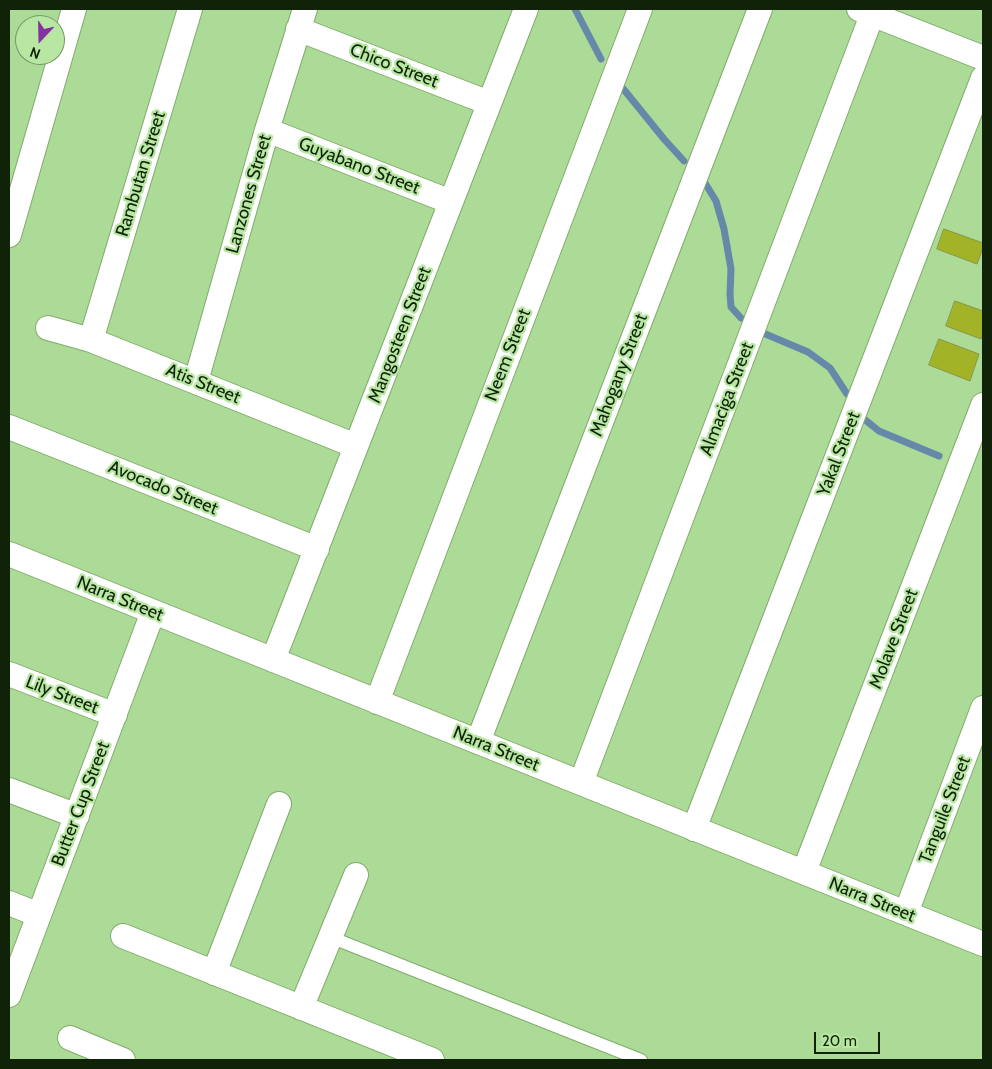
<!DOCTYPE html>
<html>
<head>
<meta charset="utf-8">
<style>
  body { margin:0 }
  #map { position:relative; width:992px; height:1069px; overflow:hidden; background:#acda97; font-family:Cabin,sans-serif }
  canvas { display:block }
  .frame { position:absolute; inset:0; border:10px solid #102208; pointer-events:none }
  .north { position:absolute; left:15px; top:15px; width:50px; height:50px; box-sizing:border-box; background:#b8e7a3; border:1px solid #759865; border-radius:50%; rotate:201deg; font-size:14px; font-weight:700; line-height:20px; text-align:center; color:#102208 }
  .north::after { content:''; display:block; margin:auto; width:18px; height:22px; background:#8532a1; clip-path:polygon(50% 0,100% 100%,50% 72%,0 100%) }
  .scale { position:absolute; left:814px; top:1032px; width:66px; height:22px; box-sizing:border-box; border:2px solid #102208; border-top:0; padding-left:6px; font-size:15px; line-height:18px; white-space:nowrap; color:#102208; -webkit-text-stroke:4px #b8e7a3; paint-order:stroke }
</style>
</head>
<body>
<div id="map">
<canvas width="992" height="1069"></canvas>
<div class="frame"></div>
<div class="north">N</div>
<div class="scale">20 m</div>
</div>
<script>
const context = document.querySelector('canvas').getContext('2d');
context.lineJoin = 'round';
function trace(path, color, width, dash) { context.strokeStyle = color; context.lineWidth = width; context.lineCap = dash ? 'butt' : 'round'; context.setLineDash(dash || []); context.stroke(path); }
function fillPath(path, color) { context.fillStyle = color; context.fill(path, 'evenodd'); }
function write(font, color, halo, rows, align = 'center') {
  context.font = font + ' Cabin,sans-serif'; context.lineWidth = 4.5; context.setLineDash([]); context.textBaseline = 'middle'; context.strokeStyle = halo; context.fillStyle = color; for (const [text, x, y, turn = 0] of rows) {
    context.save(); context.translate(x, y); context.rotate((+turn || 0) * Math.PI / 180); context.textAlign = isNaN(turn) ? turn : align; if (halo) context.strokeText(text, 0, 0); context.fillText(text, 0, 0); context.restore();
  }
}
trace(new Path2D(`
  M 575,9 L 601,59
  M 621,86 L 664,139 L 684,161
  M 702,178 L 716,201 L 724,229 L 731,269 L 730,294 L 731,307 L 741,318
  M 763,333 L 808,352 L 830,368 L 847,394
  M 859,415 L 879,431 L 939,456`), '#6789a9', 7);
const building = new Path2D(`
  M 944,229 L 983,243 L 983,248 L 977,264 L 937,249 Z
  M 955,301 L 983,311 L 983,332 L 981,339 L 946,326 Z
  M 939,339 L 979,354 L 970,381 L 929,365 Z`);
fillPath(building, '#a3b327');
trace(building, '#899548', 1);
const service = new Path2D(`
  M 330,937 L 641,1060`);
const minor = new Path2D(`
  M 859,9 L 983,58
  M 298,29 L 489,103
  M 267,130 L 451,202
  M 9,235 L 74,9
  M 48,328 L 91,340 L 356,446
  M 91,340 L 190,9
  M 196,381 L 267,130 L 305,9
  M 9,427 L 317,549
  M 9,554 L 983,944
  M 273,660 L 526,9
  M 9,674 L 115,715
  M 377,702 L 640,9
  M 478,742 L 760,9
  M 581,783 L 872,15
  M 9,790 L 77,816
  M 694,829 L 983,78
  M 804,872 L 983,405
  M 9,903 L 39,915
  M 906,913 L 983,708
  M 123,936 L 432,1060
  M 214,973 L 279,804
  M 9,995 L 153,612
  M 301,1008 L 356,875
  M 70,1038 L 123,1060`);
trace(service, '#80ac6b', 14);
trace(minor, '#80ac6b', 26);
trace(service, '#fff', 12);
trace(minor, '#fff', 24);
write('18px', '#102208', '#b8e7a3', [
  ["Chico Street",394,66,21],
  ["Guyabano Street",359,166,21],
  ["Rambutan Street",141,174,-73],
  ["Lanzones Street",249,194,-74],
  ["Mangosteen Street",400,335,-69],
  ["Neem Street",508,355,-69],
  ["Mahogany Street",619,375,-69],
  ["Atis Street",203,384,22],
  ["Almaciga Street",727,399,-69],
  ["Yakal Street",839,454,-69],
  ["Avocado Street",163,488,22],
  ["Narra Street",120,599,22],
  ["Molave Street",894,639,-69],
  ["Lily Street",62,695,21],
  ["Narra Street",496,749,22],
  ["Butter Cup Street",81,804,-69],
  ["Tanguile Street",945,810,-69],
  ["Narra Street",872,900,22]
]);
</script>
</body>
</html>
